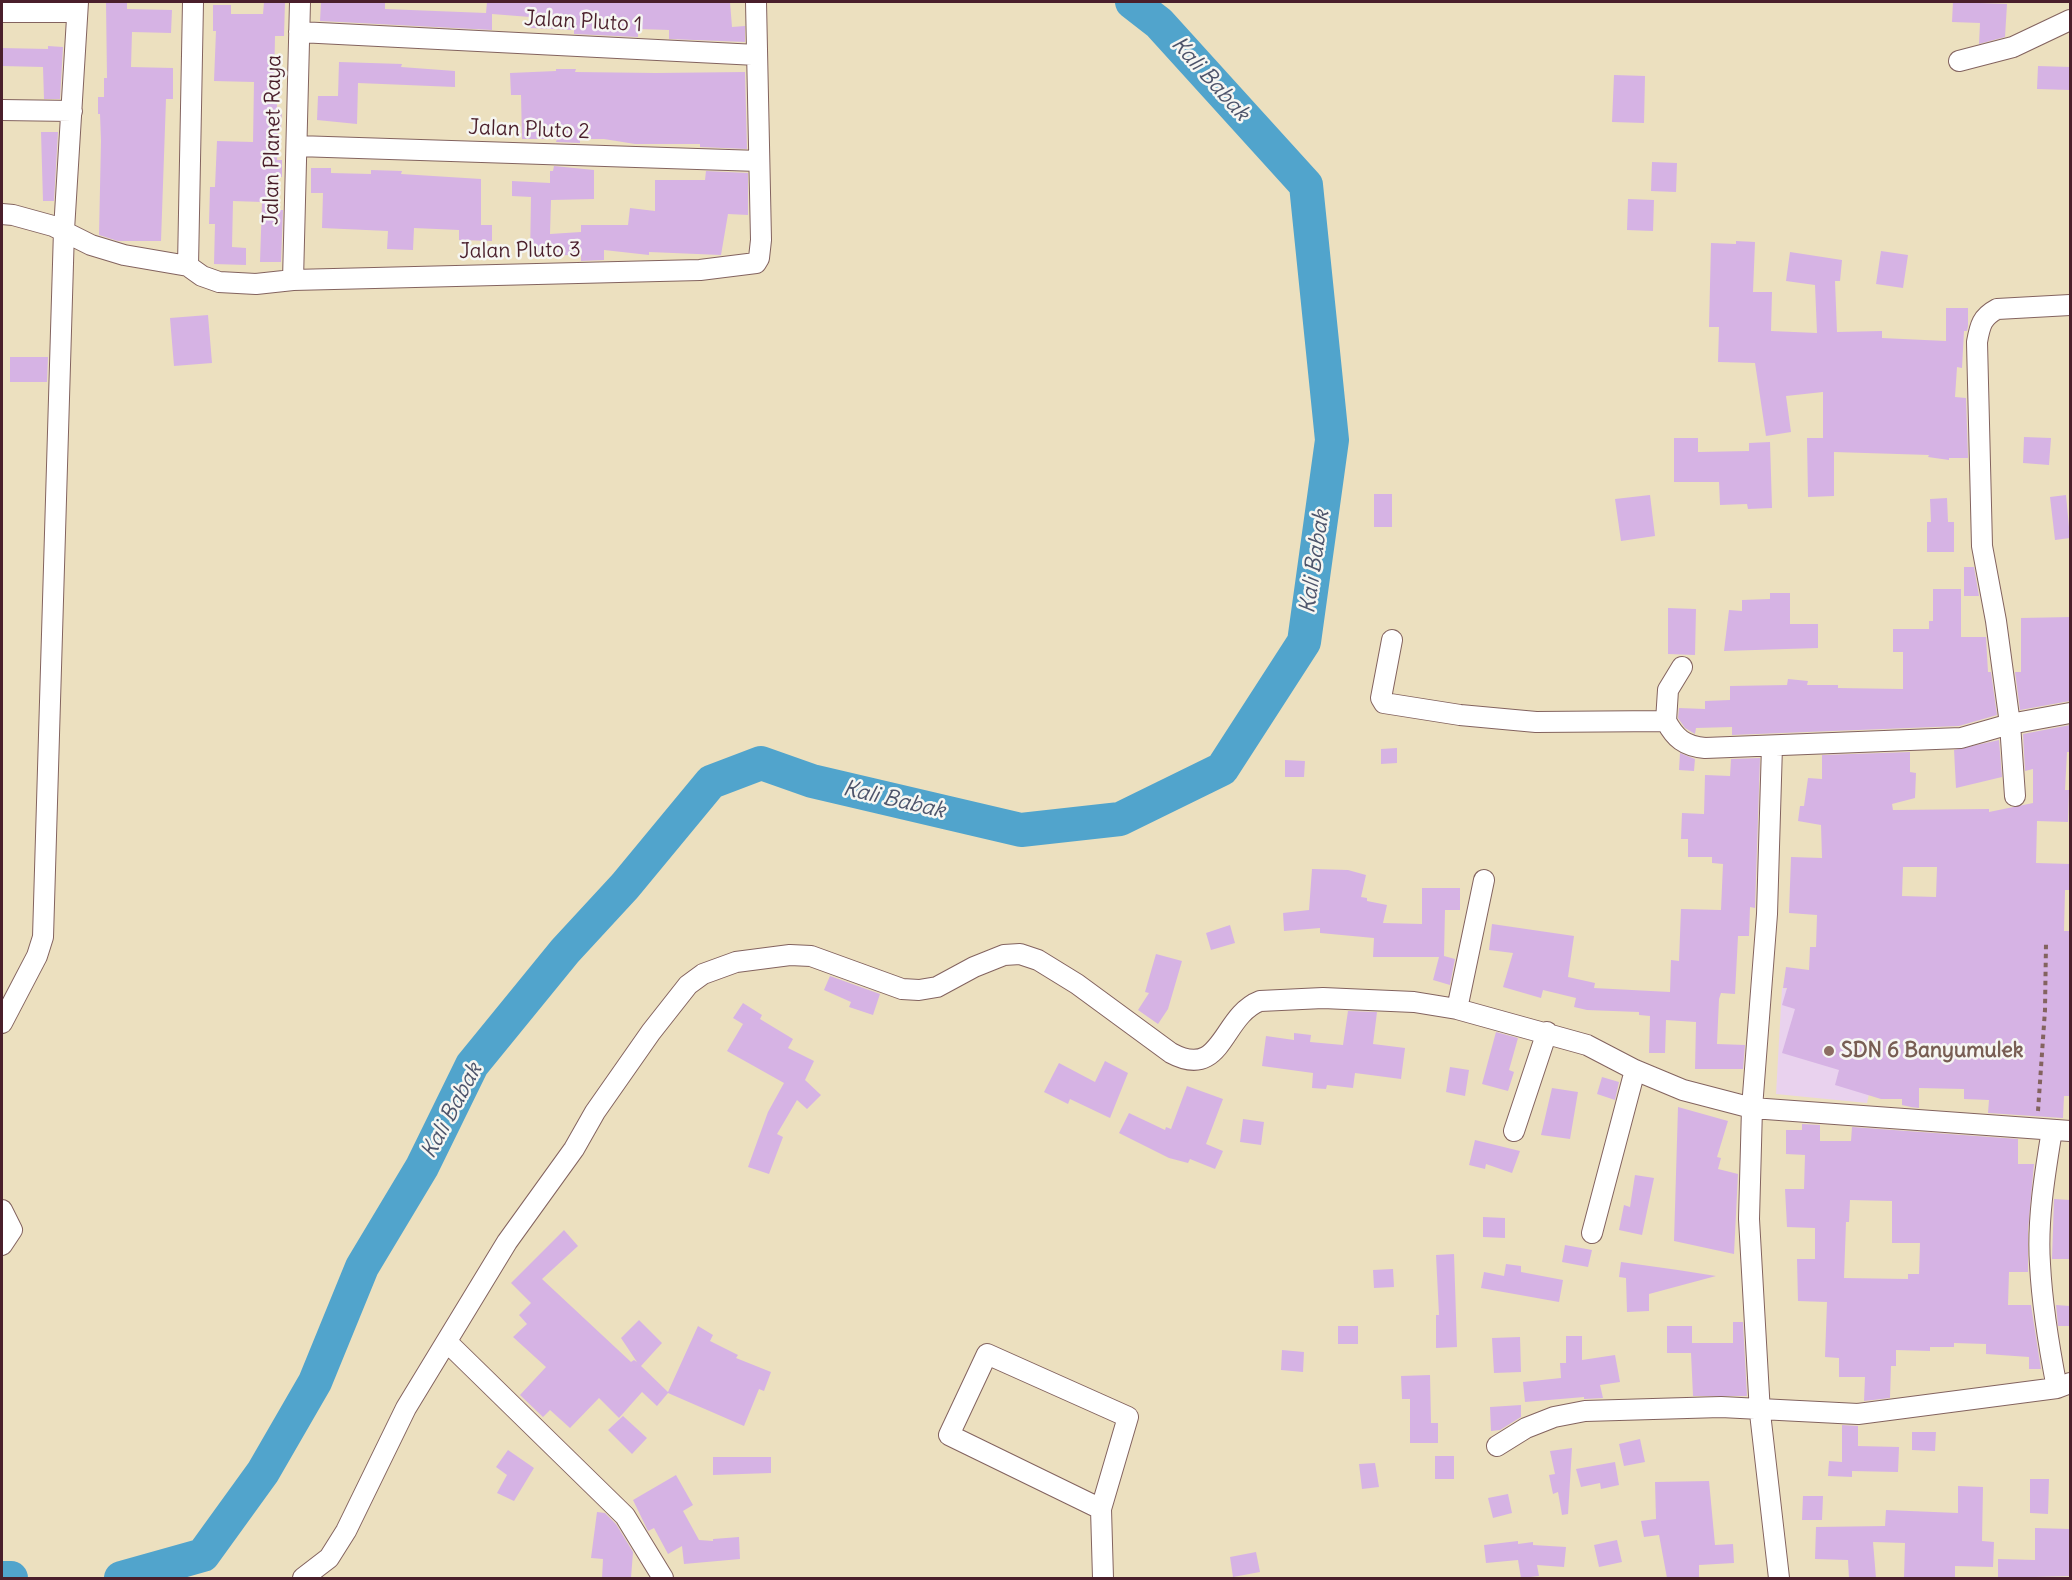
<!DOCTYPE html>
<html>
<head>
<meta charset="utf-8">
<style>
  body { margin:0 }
  #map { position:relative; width:2072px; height:1580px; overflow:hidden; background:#ece0bf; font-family:Delius,sans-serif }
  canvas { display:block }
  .frame { position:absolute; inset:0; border:3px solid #4a1f2b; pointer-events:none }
</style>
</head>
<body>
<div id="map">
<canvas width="2072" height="1580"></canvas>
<div class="frame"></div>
</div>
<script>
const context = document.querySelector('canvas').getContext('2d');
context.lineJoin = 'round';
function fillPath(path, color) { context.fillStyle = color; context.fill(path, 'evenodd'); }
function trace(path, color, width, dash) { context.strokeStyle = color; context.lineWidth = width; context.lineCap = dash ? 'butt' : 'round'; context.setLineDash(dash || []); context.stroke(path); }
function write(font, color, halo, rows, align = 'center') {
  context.font = font + ' Delius,sans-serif'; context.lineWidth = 5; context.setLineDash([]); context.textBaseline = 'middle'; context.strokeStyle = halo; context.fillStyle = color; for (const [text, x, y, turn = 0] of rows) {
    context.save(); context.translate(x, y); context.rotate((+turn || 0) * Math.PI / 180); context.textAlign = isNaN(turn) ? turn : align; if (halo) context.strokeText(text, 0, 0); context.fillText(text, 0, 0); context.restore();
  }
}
fillPath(new Path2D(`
  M 1782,988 L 1888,1007 L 1867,1103 L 1776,1094 Z`), '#e9d2ee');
trace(new Path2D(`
  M 2,1578 L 11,1578
  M 121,1578 L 203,1555 L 263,1472 L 315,1382 L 362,1267 L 422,1167 L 472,1065 L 565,951 L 625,886 L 711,782 L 761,763 L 812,781 L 1021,830 L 1120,819 L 1222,769 L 1304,642 L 1332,440 L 1306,185 L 1159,23 L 1132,2`), '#51a4cc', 34);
fillPath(new Path2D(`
  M 106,2 L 127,2 L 127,9 L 172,10 L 171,33 L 132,32 L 131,67 L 173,68 L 173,99 L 166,99 L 161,241 L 118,241 L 99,235 L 101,141 L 100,114 L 98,114 L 98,97 L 104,97 L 104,78 L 107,78 Z
  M 264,2 L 285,2 L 284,36 L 275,36 L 274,86 L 277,86 L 277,110 L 282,110 L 281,127 L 278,127 L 277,160 L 282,160 L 282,177 L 278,176 L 277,210 L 283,210 L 281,262 L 260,262 L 262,202 L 233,201 L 232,247 L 246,248 L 246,265 L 214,264 L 215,224 L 209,224 L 210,187 L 215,187 L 217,141 L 253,142 L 254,82 L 214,81 L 216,31 L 213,31 L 213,5 L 231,5 L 231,14 L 263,14 Z
  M 321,2 L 385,2 L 385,9 L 486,13 L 487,2 L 730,2 L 732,27 L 745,26 L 745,42 L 669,39 L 669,30 L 638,29 L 638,37 L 574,34 L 574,30 L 530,28 L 530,17 L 492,14 L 492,30 L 320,21 Z
  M 1953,2 L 2007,4 L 2005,37 L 1979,44 L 1980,23 L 1952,22 Z
  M 48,46 L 63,47 L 60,99 L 44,99 L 43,67 L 2,66 L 2,48 L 48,49 Z
  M 339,62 L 402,64 L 401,67 L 455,71 L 455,87 L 358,83 L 357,124 L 317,120 L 318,96 L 338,96 Z
  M 2038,66 L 2070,67 L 2070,90 L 2037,89 Z
  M 556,69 L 576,69 L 575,72 L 656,73 L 745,72 L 747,149 L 700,147 L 700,144 L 635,144 L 604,139 L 580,139 L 580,143 L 556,142 L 557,139 L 522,139 L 521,95 L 511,95 L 510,73 L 556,71 Z
  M 1614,75 L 1645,76 L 1644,123 L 1612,122 Z
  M 41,132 L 58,132 L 54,201 L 43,201 Z
  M 1652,162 L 1677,163 L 1676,192 L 1651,191 Z
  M 554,166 L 594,170 L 594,199 L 551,200 L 550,234 L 581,232 L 581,225 L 628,225 L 630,208 L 655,211 L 655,180 L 705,180 L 706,171 L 748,173 L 748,215 L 728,214 L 721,255 L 649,252 L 649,255 L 604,250 L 604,260 L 581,261 L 581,254 L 530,258 L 531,197 L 512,196 L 512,181 L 550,183 L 550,171 L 553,171 Z
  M 311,168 L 331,168 L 331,173 L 371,174 L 371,170 L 402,171 L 401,174 L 481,179 L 481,225 L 492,225 L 492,241 L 459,240 L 459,230 L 414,228 L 413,250 L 387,249 L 388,231 L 322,228 L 323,193 L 311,193 Z
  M 1628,199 L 1654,200 L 1653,231 L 1627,230 Z
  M 1736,241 L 1755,242 L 1753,292 L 1772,292 L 1771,331 L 1817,333 L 1815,285 L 1786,281 L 1790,252 L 1842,260 L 1840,281 L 1835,281 L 1837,332 L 1882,331 L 1882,338 L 1946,341 L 1946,308 L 1968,308 L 1968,326 L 1967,331 L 1964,331 L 1962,368 L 1957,367 L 1955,397 L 1966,398 L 1968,458 L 1949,458 L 1949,460 L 1928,457 L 1929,455 L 1834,452 L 1834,496 L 1808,497 L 1807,438 L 1823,438 L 1823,392 L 1786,396 L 1791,432 L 1766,436 L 1755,363 L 1718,362 L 1719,327 L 1709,327 L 1711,243 L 1736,244 Z
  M 1881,251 L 1908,255 L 1903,288 L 1876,284 Z
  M 208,315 L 212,363 L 174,366 L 170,318 Z
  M 10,357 L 48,357 L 47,382 L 10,382 Z
  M 2024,437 L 2051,438 L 2049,465 L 2023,463 Z
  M 1674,438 L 1698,438 L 1698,452 L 1749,451 L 1749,443 L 1770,442 L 1772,508 L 1748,509 L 1747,504 L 1720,505 L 1719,482 L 1674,482 Z
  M 1374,494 L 1392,494 L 1392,527 L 1374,527 Z
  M 1650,495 L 1655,536 L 1621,541 L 1615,499 Z
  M 2066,495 L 2070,538 L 2055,540 L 2050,497 Z
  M 1947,498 L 1948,522 L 1954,522 L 1954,552 L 1927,552 L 1927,522 L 1931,522 L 1930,499 Z
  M 1964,567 L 1974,567 L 1979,596 L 1964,596 Z
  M 1933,589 L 1961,589 L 1961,637 L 1986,637 L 1988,672 L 1991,672 L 1997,715 L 1959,726 L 1732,735 L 1732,727 L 1696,728 L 1695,734 L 1685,728 L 1678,718 L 1679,708 L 1705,709 L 1705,701 L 1730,700 L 1730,686 L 1787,685 L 1788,679 L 1808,681 L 1807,685 L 1838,685 L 1838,688 L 1903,689 L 1903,652 L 1893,652 L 1893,629 L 1929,629 L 1929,621 L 1933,621 Z
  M 1770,593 L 1790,593 L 1790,624 L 1818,624 L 1818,648 L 1724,651 L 1729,610 L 1742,611 L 1742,600 L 1770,599 Z
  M 1668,608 L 1696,609 L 1695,655 L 1668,654 Z
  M 2070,617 L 2070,701 L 2020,710 L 2015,672 L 2021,672 L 2021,618 Z
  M 2070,725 L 2070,752 L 2067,752 L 2065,790 L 2069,790 L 2068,822 L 2037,821 L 2036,863 L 2070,864 L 2070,890 L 2065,890 L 2064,931 L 2070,931 L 2070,1096 L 2064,1096 L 2063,1118 L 1988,1113 L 1989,1100 L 1964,1099 L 1964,1089 L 1919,1088 L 1919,1108 L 1911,1107 L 1902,1105 L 1902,1099 L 1881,1099 L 1835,1085 L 1839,1070 L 1782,1053 L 1795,1009 L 1782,1005 L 1787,988 L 1783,988 L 1786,967 L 1809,970 L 1810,947 L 1816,947 L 1817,915 L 1789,913 L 1791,857 L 1822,858 L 1821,825 L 1798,821 L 1800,806 L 1804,806 L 1808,778 L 1822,779 L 1822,755 L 1910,752 L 1910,772 L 1916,773 L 1915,798 L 1892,804 L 1893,810 L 1989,809 L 1989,812 L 2033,803 L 2033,769 L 2025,771 L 2023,734 ZM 1903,867 L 1937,867 L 1936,897 L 1902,896 Z
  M 1999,740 L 2002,777 L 1956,788 L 1954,750 Z
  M 1397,748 L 1397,763 L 1381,764 L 1381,749 Z
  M 1680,753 L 1695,759 L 1694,771 L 1679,770 Z
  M 1760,758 L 1755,908 L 1750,907 L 1749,936 L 1738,936 L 1735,994 L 1721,993 L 1719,999 L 1717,1044 L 1745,1045 L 1743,1069 L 1695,1069 L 1696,1022 L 1666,1020 L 1665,1053 L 1649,1053 L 1650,1016 L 1639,1015 L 1639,1012 L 1587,1010 L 1574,1007 L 1576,998 L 1543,990 L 1541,998 L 1503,987 L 1513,953 L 1489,950 L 1492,924 L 1574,936 L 1568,977 L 1595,983 L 1594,988 L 1670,992 L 1671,960 L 1679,961 L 1681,909 L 1721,910 L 1723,864 L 1712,863 L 1712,857 L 1688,857 L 1688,839 L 1681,839 L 1682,813 L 1704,814 L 1705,775 L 1730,776 L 1731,759 Z
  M 1285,760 L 1305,761 L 1304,777 L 1285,777 Z
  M 1312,869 L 1348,870 L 1366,875 L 1361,897 L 1367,898 L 1367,901 L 1387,905 L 1383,923 L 1422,924 L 1422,888 L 1460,888 L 1460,910 L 1445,910 L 1444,956 L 1455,959 L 1450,985 L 1433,980 L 1439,957 L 1373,957 L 1374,938 L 1320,933 L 1320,928 L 1284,931 L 1283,913 L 1309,910 Z
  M 1230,925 L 1235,943 L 1211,950 L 1206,933 Z
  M 1156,954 L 1182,961 L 1168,1009 L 1158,1024 L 1138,1010 L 1149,993 L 1145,992 Z
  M 830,976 L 880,994 L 873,1015 L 849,1007 L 851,1002 L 824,990 Z
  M 743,1003 L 762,1015 L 760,1019 L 793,1039 L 788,1048 L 814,1061 L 805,1080 L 821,1095 L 807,1109 L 797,1100 L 777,1134 L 783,1137 L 769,1174 L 748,1167 L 768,1112 L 784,1083 L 727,1051 L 743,1024 L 733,1018 Z
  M 1348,1011 L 1377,1012 L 1373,1044 L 1405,1048 L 1401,1079 L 1355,1073 L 1353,1088 L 1327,1085 L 1326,1089 L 1312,1088 L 1313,1073 L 1262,1066 L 1266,1036 L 1294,1040 L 1294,1033 L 1311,1035 L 1310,1042 L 1343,1045 Z
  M 1496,1032 L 1518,1038 L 1509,1070 L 1514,1072 L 1508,1091 L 1482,1084 Z
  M 1105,1061 L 1128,1073 L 1110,1118 L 1070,1099 L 1068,1104 L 1044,1092 L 1059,1063 L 1095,1082 Z
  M 1450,1067 L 1469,1070 L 1465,1096 L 1446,1092 Z
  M 1602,1077 L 1619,1082 L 1615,1100 L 1597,1094 Z
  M 1187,1086 L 1223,1099 L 1206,1144 L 1223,1151 L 1215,1169 L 1190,1159 L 1188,1163 L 1169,1158 L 1119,1133 L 1129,1113 L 1165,1130 L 1166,1127 L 1171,1129 Z
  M 1552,1088 L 1578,1092 L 1570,1139 L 1541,1135 Z
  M 1678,1107 L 1728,1121 L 1717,1157 L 1721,1158 L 1718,1169 L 1738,1174 L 1734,1254 L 1674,1241 Z
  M 1243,1119 L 1264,1122 L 1261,1145 L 1240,1142 Z
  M 1802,1124 L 1820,1125 L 1820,1141 L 1851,1141 L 1852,1127 L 2018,1139 L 2018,1164 L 2034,1164 L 2028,1230 L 2028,1272 L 2009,1272 L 2008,1305 L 2031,1305 L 2041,1369 L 2029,1369 L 2029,1357 L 1986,1354 L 1986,1344 L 1954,1343 L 1954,1347 L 1930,1347 L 1930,1351 L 1896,1350 L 1896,1366 L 1891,1366 L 1890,1398 L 1864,1401 L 1865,1377 L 1839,1377 L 1839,1358 L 1825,1357 L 1827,1302 L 1798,1301 L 1797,1259 L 1815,1259 L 1815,1228 L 1787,1227 L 1785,1189 L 1804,1189 L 1805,1155 L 1786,1154 L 1786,1130 L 1802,1130 ZM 1850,1200 L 1892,1201 L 1892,1243 L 1920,1243 L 1919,1274 L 1908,1274 L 1908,1279 L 1844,1278 L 1846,1222 L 1849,1222 Z
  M 1475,1140 L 1520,1151 L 1512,1173 L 1486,1164 L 1485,1169 L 1469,1165 Z
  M 1635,1175 L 1654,1178 L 1642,1235 L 1619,1230 L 1624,1205 L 1630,1207 Z
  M 2054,1199 L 2070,1200 L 2070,1259 L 2052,1259 Z
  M 1483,1217 L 1505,1218 L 1505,1238 L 1483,1237 Z
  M 564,1230 L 578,1246 L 542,1279 L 631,1362 L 634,1360 L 637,1362 L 621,1338 L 639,1320 L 662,1343 L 641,1366 L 668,1392 L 698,1326 L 713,1335 L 710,1341 L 738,1355 L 736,1358 L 771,1372 L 764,1391 L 759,1389 L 744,1426 L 668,1393 L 657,1406 L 642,1392 L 619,1418 L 599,1398 L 570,1428 L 550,1410 L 543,1417 L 520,1395 L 546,1367 L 513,1337 L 527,1324 L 519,1315 L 531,1303 L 511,1283 Z
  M 1565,1245 L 1592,1250 L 1588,1267 L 1562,1262 Z
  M 1454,1254 L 1457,1347 L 1436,1348 L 1436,1315 L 1439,1315 L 1436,1255 Z
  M 1621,1262 L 1678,1270 L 1716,1276 L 1649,1294 L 1649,1311 L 1627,1312 L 1626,1278 L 1619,1277 Z
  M 1506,1264 L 1521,1266 L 1521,1272 L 1563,1280 L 1559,1302 L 1481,1288 L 1484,1272 L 1504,1276 Z
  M 1393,1269 L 1394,1287 L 1374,1288 L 1373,1270 Z
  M 2056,1305 L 2070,1306 L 2070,1326 L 2058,1326 Z
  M 1733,1322 L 1743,1322 L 1747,1396 L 1693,1396 L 1691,1353 L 1667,1353 L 1667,1326 L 1692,1326 L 1692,1343 L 1733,1343 Z
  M 1338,1326 L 1358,1326 L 1358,1344 L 1338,1344 Z
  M 1566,1336 L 1582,1336 L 1582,1360 L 1615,1355 L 1620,1382 L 1600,1385 L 1603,1398 L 1584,1399 L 1584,1397 L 1525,1402 L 1523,1382 L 1561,1378 L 1560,1363 L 1566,1363 Z
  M 1520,1337 L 1521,1372 L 1494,1373 L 1492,1338 Z
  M 1282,1350 L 1304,1352 L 1303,1372 L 1281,1370 Z
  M 1430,1375 L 1431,1423 L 1438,1423 L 1438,1443 L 1410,1443 L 1410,1399 L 1402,1399 L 1401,1376 Z
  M 1521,1405 L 1521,1417 L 1500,1430 L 1491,1431 L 1490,1407 Z
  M 623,1416 L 647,1438 L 632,1454 L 608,1430 Z
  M 1842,1425 L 1858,1426 L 1858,1446 L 1899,1447 L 1898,1472 L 1852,1471 L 1852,1477 L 1828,1476 L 1829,1461 L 1842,1462 Z
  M 1912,1432 L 1936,1432 L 1935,1451 L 1912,1450 Z
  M 1640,1439 L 1645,1462 L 1624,1466 L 1619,1444 Z
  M 1572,1448 L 1568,1514 L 1562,1515 L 1558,1492 L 1553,1494 L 1549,1475 L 1555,1474 L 1550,1451 Z
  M 508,1450 L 534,1468 L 514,1501 L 497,1493 L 507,1475 L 496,1467 Z
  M 1435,1456 L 1454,1456 L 1454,1479 L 1435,1479 Z
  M 713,1457 L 771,1457 L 771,1473 L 713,1475 Z
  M 1615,1462 L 1619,1485 L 1601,1489 L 1600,1483 L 1581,1487 L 1576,1469 Z
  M 1375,1463 L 1379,1487 L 1362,1489 L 1359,1464 Z
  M 676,1475 L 693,1505 L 683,1511 L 699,1540 L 713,1541 L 713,1539 L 739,1537 L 740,1559 L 684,1564 L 682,1546 L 668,1554 L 654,1528 L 648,1531 L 633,1500 Z
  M 2030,1479 L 2049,1479 L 2048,1514 L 2030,1513 Z
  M 1709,1481 L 1715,1545 L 1733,1544 L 1734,1563 L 1699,1565 L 1699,1578 L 1667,1578 L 1659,1535 L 1644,1537 L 1641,1521 L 1656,1519 L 1655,1482 Z
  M 1958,1486 L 1983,1487 L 1982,1541 L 1994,1542 L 1993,1567 L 1955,1566 L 1955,1578 L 1904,1577 L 1905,1543 L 1873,1542 L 1876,1578 L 1849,1578 L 1848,1560 L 1815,1559 L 1816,1527 L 1885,1526 L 1886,1510 L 1958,1513 Z
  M 1508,1494 L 1512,1513 L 1493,1518 L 1488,1498 Z
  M 1803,1496 L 1823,1496 L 1822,1520 L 1802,1520 Z
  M 597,1512 L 605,1513 L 616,1524 L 633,1552 L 631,1578 L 602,1578 L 603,1559 L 591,1558 Z
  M 2035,1528 L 2070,1529 L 2070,1576 L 1998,1578 L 1998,1559 L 2035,1560 Z
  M 1617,1540 L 1622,1562 L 1599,1567 L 1594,1545 Z
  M 1518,1541 L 1518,1544 L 1533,1542 L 1533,1545 L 1566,1547 L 1564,1567 L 1537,1565 L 1539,1576 L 1521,1578 L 1518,1560 L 1486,1563 L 1484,1545 Z
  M 1256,1552 L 1260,1572 L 1233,1577 L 1230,1557 Z`), '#d6b3e4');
const minor = new Path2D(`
  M 2,12 L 77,12
  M 299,32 L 757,55
  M 1959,61 L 2013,47 L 2070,20
  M 2,110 L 72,111
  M 297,146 L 759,161
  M 2,214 L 13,215 L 53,226 L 91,245 L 124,255 L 188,266 L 202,276 L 219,282 L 256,284 L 293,280 L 700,270 L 756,263 L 759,258 L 761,240 L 756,2
  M 188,266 L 193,2
  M 293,280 L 300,2
  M 1392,640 L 1381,698 L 1384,703 L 1460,715 L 1536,722 L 1666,721 C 1675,738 1684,746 1705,748 L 1961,738 L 2010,724 L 2070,713
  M 1666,721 L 1668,690 L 1682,667
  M 1772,746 L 1767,914 L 1752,1108 L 1749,1219 L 1760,1413 L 1779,1578
  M 2015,796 L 2010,724 L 1996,621 L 1982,546 L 1977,342 C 1980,325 1982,317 1997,309 L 2070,305
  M 1457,1009 L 1484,880
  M 2,1023 L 37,956 L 43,937 L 64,230 L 78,2
  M 2052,1130 C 2045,1173 2037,1220 2040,1264 C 2042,1305 2049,1347 2057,1388
  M 1514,1131 L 1547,1032
  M 2,1210 L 12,1230 L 2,1245
  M 1592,1233 L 1635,1070
  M 447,1342 L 625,1516 L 663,1578
  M 1497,1446 L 1526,1428 L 1554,1417 L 1585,1411 L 1721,1407 L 1858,1414 L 2057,1388 L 2070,1383
  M 1101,1509 L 949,1435 L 987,1354 L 1128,1417 L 1101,1509 L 1103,1578
  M 303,1578 L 329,1558 L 346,1531 L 406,1408 L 507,1242 L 574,1149 L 595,1112 L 651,1032 L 688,985 L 703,974 L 736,962 L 790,955 L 811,956 L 902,989 L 919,990 L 937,987 L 974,967 L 1004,955 L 1020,954 L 1038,960 L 1077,984 L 1171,1053 C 1223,1081 1221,1016 1260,1001 L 1323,998 L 1414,1002 L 1457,1009 L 1587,1045 L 1635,1070 L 1683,1090 L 1752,1108 L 2070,1131`);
trace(minor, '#83635f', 22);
trace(new Path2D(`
  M 2038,1111 L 2045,1010 L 2046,943`), '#83635f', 4, [4.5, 4.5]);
trace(minor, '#fff', 20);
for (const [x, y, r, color] of [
  [1829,1051,6,"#8d6e63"]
]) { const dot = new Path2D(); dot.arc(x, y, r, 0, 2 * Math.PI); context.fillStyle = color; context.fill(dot); trace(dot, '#f6f6f2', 2); }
write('21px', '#4a1f2b', '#f6f6f2', [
  ["Jalan Pluto 1",583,22,3],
  ["Jalan Pluto 2",529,130,2],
  ["Jalan Planet Raya",273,140,-89],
  ["Jalan Pluto 3",520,251,-1]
]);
write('bold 21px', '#785e54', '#f6f6f2', [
  ["SDN 6 Banyumulek",1841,1051]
], 'left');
write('italic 22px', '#4d546b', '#f6f6f2', [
  ["Kali Babak",1210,79,48],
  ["Kali Babak",1315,562,-82],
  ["Kali Babak",894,800,13],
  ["Kali Babak",452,1111,-62]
]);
</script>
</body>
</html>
